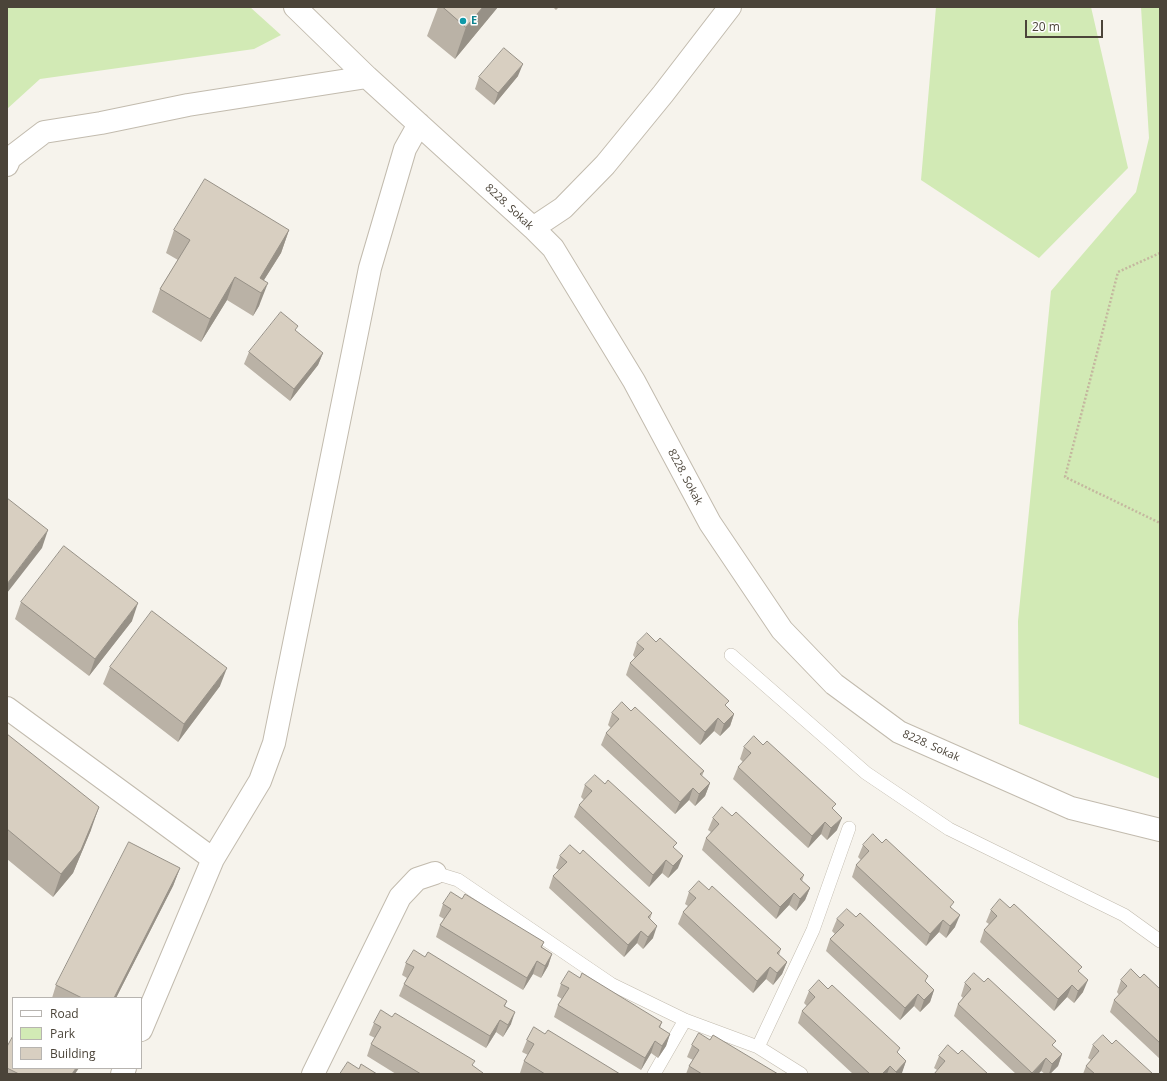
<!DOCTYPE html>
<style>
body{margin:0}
#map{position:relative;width:1167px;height:1081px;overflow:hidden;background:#f6f3ec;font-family:"Open Sans",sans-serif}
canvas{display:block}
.frame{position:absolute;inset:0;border:8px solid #4b4439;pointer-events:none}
.legend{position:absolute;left:12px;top:997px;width:130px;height:72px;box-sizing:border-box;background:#fff;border:1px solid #b7b4b0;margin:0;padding:5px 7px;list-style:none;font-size:12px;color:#4b4439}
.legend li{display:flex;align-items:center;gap:8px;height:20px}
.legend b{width:20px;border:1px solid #b7b4b0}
.scale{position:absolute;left:1025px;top:20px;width:78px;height:18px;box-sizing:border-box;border:2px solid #4b4439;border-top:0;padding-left:5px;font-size:12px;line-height:14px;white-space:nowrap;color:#4b4439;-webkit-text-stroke:3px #fff;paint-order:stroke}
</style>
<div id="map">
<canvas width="1167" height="1081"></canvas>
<div class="frame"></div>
<ul class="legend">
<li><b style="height:5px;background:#fff"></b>Road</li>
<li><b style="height:11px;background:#d2eab5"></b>Park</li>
<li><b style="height:11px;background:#d8cfc1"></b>Building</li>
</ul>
<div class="scale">20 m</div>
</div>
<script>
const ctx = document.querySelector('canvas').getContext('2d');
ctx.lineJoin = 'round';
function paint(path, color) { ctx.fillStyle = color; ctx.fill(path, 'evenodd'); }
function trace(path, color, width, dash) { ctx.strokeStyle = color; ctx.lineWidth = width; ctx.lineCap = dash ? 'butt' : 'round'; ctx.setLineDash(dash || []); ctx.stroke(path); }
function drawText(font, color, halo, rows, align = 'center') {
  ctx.font = font + ' "Open Sans",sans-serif'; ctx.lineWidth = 3; ctx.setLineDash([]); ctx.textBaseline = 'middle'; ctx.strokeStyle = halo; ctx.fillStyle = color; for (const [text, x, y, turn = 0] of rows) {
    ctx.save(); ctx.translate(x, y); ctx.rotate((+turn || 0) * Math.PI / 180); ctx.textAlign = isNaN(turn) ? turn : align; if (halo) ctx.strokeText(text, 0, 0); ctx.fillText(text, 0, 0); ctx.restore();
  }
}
const green = new Path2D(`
 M 7,7 L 250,7 L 281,35 L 254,49 L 40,79 L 7,109 Z
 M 936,7 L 1091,7 L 1128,168 L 1039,258 L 921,180 Z
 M 1141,7 L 1160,7 L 1160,779 L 1019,724 L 1018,621 L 1051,291 L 1136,192 L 1149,138 Z`);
const path = new Path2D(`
 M 1160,253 L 1118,272 L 1065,477 L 1160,523`);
const lane = new Path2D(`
 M 731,655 L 866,773 L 949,829 L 1124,915 L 1160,941
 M 435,873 L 458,880 L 611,984 L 685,1020 L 758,1047 L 801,1074
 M 758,1047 L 813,930 L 849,828
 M 654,1074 L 685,1020`);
const street = new Path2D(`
 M 295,7 L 367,77 L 533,228 L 553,248 L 634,381 L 710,523 L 782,630 L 834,684 L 899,732 L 1071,808 L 1160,830
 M 7,165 L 10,158 L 44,132 L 101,123 L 188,105 L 367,77
 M 533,228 L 563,208 L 605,165 L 663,94 L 730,7
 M 7,708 L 213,859 L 141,1030
 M 213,859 L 260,781 L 274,743 L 370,268 L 405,149 L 419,124
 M 122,1074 L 125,1068
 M 313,1074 L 400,897 L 417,879 L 435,873`);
const wall = new Path2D(`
 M 438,7 L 498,7 L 455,59 L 427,36 Z
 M 553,7 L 559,7 L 556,10 Z
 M 518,76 L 494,105 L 475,89 L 479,77 Z
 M 174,230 L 289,230 L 281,253 L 264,280 L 259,306 L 253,316 L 227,300 L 201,342 L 152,312 L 160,289 L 178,260 L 166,253 Z
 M 296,331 L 323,353 L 318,365 L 290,401 L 244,364 L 249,352 Z
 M 21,602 L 132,621 L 89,676 L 15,619 Z
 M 637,643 L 726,707 L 734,714 L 730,726 L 720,736 L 714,731 L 700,745 L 626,675 L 630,663 L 635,658 L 633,655 Z
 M 110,667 L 220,686 L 178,742 L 103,684 Z
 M 631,711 L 704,771 L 702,776 L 710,783 L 705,796 L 695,806 L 689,800 L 675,814 L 601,745 L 606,733 L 611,728 L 608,725 L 612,713 Z
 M 7,734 L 91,830 L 73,873 L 53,897 L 7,859 Z
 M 744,747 L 834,810 L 837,830 L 827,840 L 821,834 L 808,848 L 733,779 L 738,767 L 743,762 L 740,759 Z
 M 585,785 L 675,849 L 678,868 L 668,878 L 662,873 L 649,887 L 574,817 L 579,805 L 584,800 L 581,797 Z
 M 732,816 L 804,875 L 802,881 L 810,888 L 805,900 L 796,911 L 789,905 L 776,919 L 702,850 L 706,838 L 711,832 L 708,830 L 713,818 Z
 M 863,845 L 952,908 L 955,927 L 946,938 L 939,932 L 926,946 L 852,877 L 856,865 L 861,860 L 858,857 Z
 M 580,854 L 652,913 L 650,919 L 653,938 L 643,949 L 637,943 L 624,957 L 549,888 L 553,876 L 559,870 L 556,868 L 560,856 Z
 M 180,868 L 173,886 L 116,998 L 52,998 L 56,985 Z
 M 709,890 L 781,949 L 779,955 L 787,962 L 782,974 L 773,985 L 766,979 L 753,993 L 678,924 L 683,912 L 688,906 L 685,904 L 689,892 Z
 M 462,899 L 544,942 L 542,947 L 552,954 L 548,966 L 541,978 L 533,974 L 523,990 L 436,937 L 440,925 L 444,919 L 439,916 L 443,904 Z
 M 991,910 L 1080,973 L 1083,992 L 1074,1003 L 1067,997 L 1054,1011 L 980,942 L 984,930 L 989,924 L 986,922 Z
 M 837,919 L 926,982 L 934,990 L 930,1002 L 920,1012 L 914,1006 L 900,1020 L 826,951 L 830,939 L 835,934 L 832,931 Z
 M 425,957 L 507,1001 L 505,1006 L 511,1024 L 503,1037 L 496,1032 L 486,1048 L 399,996 L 404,984 L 407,978 L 402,975 L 406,963 Z
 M 580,978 L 662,1022 L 660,1028 L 670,1034 L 666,1046 L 658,1058 L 651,1053 L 641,1070 L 554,1017 L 558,1005 L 562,999 L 557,996 L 561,984 Z
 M 1140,978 L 1160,989 L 1160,1059 L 1110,1012 L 1114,1000 L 1119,995 L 1117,992 L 1121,980 Z
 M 965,983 L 1054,1047 L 1062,1054 L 1058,1066 L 1050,1074 L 1045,1074 L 1041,1071 L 1038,1074 L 1016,1074 L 954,1016 L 958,1004 L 963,998 L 961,996 Z
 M 828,989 L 906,1061 L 901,1074 L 853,1074 L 798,1023 L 802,1011 L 807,1006 L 804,1003 L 809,991 Z
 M 374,1023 L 473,1066 L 482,1074 L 396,1074 L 367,1056 L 371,1044 L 375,1038 L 369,1035 Z
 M 527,1040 L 620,1074 L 521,1074 L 520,1073 L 524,1061 L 528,1055 L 522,1052 Z
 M 710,1040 L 778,1074 L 686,1074 L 689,1066 L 693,1060 L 687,1057 L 692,1045 Z
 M 1112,1044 L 1153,1074 L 1083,1074 L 1086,1066 L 1091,1060 L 1088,1058 L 1093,1045 Z
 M 7,1047 L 75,1074 L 7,1074 Z
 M 958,1054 L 937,1070 L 934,1068 L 939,1056 Z`);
const shadedWall = new Path2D(`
 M 483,7 L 498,7 L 455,59 L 466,27 Z
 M 523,64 L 518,76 L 494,105 L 498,93 Z
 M 289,230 L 281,253 L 257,291 L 260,278 Z
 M 235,277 L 227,300 L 201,342 L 210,319 Z
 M 268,283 L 259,306 L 253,316 L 261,293 Z
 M 323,353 L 318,365 L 290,401 L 294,389 Z
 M 48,530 L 42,548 L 7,593 L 7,584 Z
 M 138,603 L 132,621 L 89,676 L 95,659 Z
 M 227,668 L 220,686 L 178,742 L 184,724 Z
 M 734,714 L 730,726 L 720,736 L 724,724 Z
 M 718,718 L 714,731 L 700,745 L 705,732 Z
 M 710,783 L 705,796 L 695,806 L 699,794 Z
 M 693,788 L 689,800 L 675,814 L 680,802 Z
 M 99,807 L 91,830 L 73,873 L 53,897 L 61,874 Z
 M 842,818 L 837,830 L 827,840 L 831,828 Z
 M 825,822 L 821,834 L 808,848 L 812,836 Z
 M 683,856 L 678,868 L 668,878 L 673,866 Z
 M 666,860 L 662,873 L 649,887 L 653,875 Z
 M 180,868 L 173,886 L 116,998 L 114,998 Z
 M 810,888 L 805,900 L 796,911 L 800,899 Z
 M 794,893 L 789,905 L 776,919 L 780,907 Z
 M 960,915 L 955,927 L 946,938 L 950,926 Z
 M 943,920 L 939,932 L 926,946 L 930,934 Z
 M 657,926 L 653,938 L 643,949 L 648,937 Z
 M 641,931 L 637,943 L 624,957 L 628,945 Z
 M 552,954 L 548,966 L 541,978 L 545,966 Z
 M 537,961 L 533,974 L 523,990 L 527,978 Z
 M 787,962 L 782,974 L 773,985 L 777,973 Z
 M 770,967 L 766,979 L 753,993 L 757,981 Z
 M 1088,980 L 1083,992 L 1074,1003 L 1078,991 Z
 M 1072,985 L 1067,997 L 1054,1011 L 1058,999 Z
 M 934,990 L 930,1002 L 920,1012 L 924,1000 Z
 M 918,994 L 914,1006 L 900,1020 L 905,1008 Z
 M 515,1012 L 511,1024 L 503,1037 L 508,1025 Z
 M 500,1020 L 496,1032 L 486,1048 L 490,1036 Z
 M 670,1034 L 666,1046 L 658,1058 L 662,1046 Z
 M 655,1041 L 651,1053 L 641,1070 L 645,1058 Z
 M 1062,1054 L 1058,1066 L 1050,1074 L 1049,1074 L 1052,1064 Z
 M 1046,1058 L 1041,1071 L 1038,1074 L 1032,1074 Z
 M 906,1061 L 902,1073 L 901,1074 L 896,1074 L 896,1072 Z
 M 890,1066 L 887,1074 L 882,1074 Z
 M 76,1068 L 79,1068 L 75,1074 L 72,1074 Z`);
const building = new Path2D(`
 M 443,7 L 483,7 L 466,27 Z
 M 504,48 L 523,64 L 498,93 L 479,77 Z
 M 205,179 L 289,230 L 260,278 L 268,283 L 261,293 L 235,277 L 210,319 L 160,289 L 190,240 L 174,230 Z
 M 281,312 L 298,326 L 295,330 L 323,353 L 294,389 L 249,352 Z
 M 7,498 L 48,530 L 7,584 Z
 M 64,546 L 138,603 L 95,659 L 21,602 Z
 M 152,611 L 227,668 L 184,724 L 110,667 Z
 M 647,633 L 656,642 L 660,638 L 729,701 L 725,705 L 734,714 L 724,724 L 718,718 L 705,732 L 630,663 L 644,649 L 637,643 Z
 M 622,702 L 631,711 L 635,707 L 704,771 L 700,774 L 710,783 L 699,794 L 693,788 L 680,802 L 606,733 L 619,719 L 612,713 Z
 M 7,734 L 99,807 L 81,850 L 61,874 L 7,829 Z
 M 754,736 L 763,745 L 767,741 L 836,804 L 832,808 L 842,818 L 831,828 L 825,822 L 812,836 L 738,767 L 751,753 L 744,747 Z
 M 595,775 L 605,784 L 608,780 L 677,843 L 673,847 L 683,856 L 673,866 L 666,860 L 653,875 L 579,805 L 592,791 L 585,785 Z
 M 722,807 L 732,816 L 736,812 L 804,875 L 800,879 L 810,888 L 800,899 L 794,893 L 780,907 L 706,838 L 719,824 L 713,818 Z
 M 873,834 L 882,843 L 886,839 L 954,902 L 950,907 L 960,915 L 950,926 L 943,920 L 930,934 L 856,865 L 869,851 L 863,845 Z
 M 129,842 L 180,868 L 114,998 L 82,998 L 56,985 Z
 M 570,845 L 580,854 L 583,850 L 652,913 L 648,917 L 657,926 L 648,937 L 641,931 L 628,945 L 553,876 L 567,862 L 560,856 Z
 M 699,881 L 709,890 L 712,886 L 781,949 L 777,953 L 787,962 L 777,973 L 770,967 L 757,981 L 683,912 L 696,898 L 689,892 Z
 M 451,892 L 462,899 L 465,894 L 544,942 L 541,947 L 552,954 L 545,966 L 537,961 L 527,978 L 440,925 L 451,909 L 443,904 Z
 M 1000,899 L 1010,908 L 1014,904 L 1082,967 L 1078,971 L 1088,980 L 1078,991 L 1072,985 L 1058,999 L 984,930 L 997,916 L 991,910 Z
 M 847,909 L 856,917 L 860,913 L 928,976 L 925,981 L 934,990 L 924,1000 L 918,994 L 905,1008 L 830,939 L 844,925 L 837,919 Z
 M 414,950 L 425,957 L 428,952 L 507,1001 L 504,1006 L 515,1012 L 508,1025 L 500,1020 L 490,1036 L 404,984 L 414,967 L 406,963 Z
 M 1131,969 L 1140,978 L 1144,974 L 1160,989 L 1160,1043 L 1114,1000 L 1127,986 L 1121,980 Z
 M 569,971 L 580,978 L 582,973 L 662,1022 L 659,1027 L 670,1034 L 662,1046 L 655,1041 L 645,1058 L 558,1005 L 569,988 L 561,984 Z
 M 974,973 L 984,982 L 988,978 L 1056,1041 L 1052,1045 L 1062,1054 L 1052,1064 L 1046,1058 L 1032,1073 L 958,1004 L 971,989 L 965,983 Z
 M 819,980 L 828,989 L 832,985 L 900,1048 L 897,1052 L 906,1061 L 896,1072 L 890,1066 L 882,1074 L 870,1074 L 802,1011 L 815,997 L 809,991 Z
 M 381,1010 L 392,1017 L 395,1013 L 475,1061 L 472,1065 L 483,1073 L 482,1074 L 421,1074 L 371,1044 L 381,1027 L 374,1023 Z
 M 534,1027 L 545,1034 L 548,1030 L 620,1074 L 545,1074 L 524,1061 L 534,1044 L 527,1040 Z
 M 699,1033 L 710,1040 L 713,1035 L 778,1074 L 702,1074 L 689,1066 L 699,1050 L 692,1045 Z
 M 1103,1035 L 1112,1044 L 1116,1040 L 1153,1074 L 1095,1074 L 1086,1066 L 1099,1051 L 1093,1045 Z
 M 13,1036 L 13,1068 L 76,1068 L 72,1074 L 19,1074 L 7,1068 L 7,1047 Z
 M 948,1045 L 958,1054 L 962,1050 L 988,1074 L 934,1074 L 945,1061 L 939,1056 Z
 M 348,1062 L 359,1069 L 361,1064 L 377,1074 L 340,1074 Z`);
const markers = [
 [463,21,4,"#0f9aa8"]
];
const cultureNames = [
 ["E",471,21]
];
const streetNames = [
 ["8228. Sokak",509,207,43],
 ["8228. Sokak",685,477,62],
 ["8228. Sokak",931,746,24]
];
paint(green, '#d2eab5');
trace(lane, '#c2bbae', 14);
trace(street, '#c2bbae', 24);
trace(path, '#c4b79f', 2.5, [2, 2]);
trace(lane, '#fff', 13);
trace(street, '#fff', 22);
paint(wall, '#bab2a6');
paint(shadedWall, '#979187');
paint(building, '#d8cfc1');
trace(building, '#979187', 1);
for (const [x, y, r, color] of markers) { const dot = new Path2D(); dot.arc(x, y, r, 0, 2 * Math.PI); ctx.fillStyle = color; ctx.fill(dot); trace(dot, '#fff', 1.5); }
drawText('bold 11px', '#0d838f', '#fff', cultureNames, 'left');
drawText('11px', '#4b4439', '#fff', streetNames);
</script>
